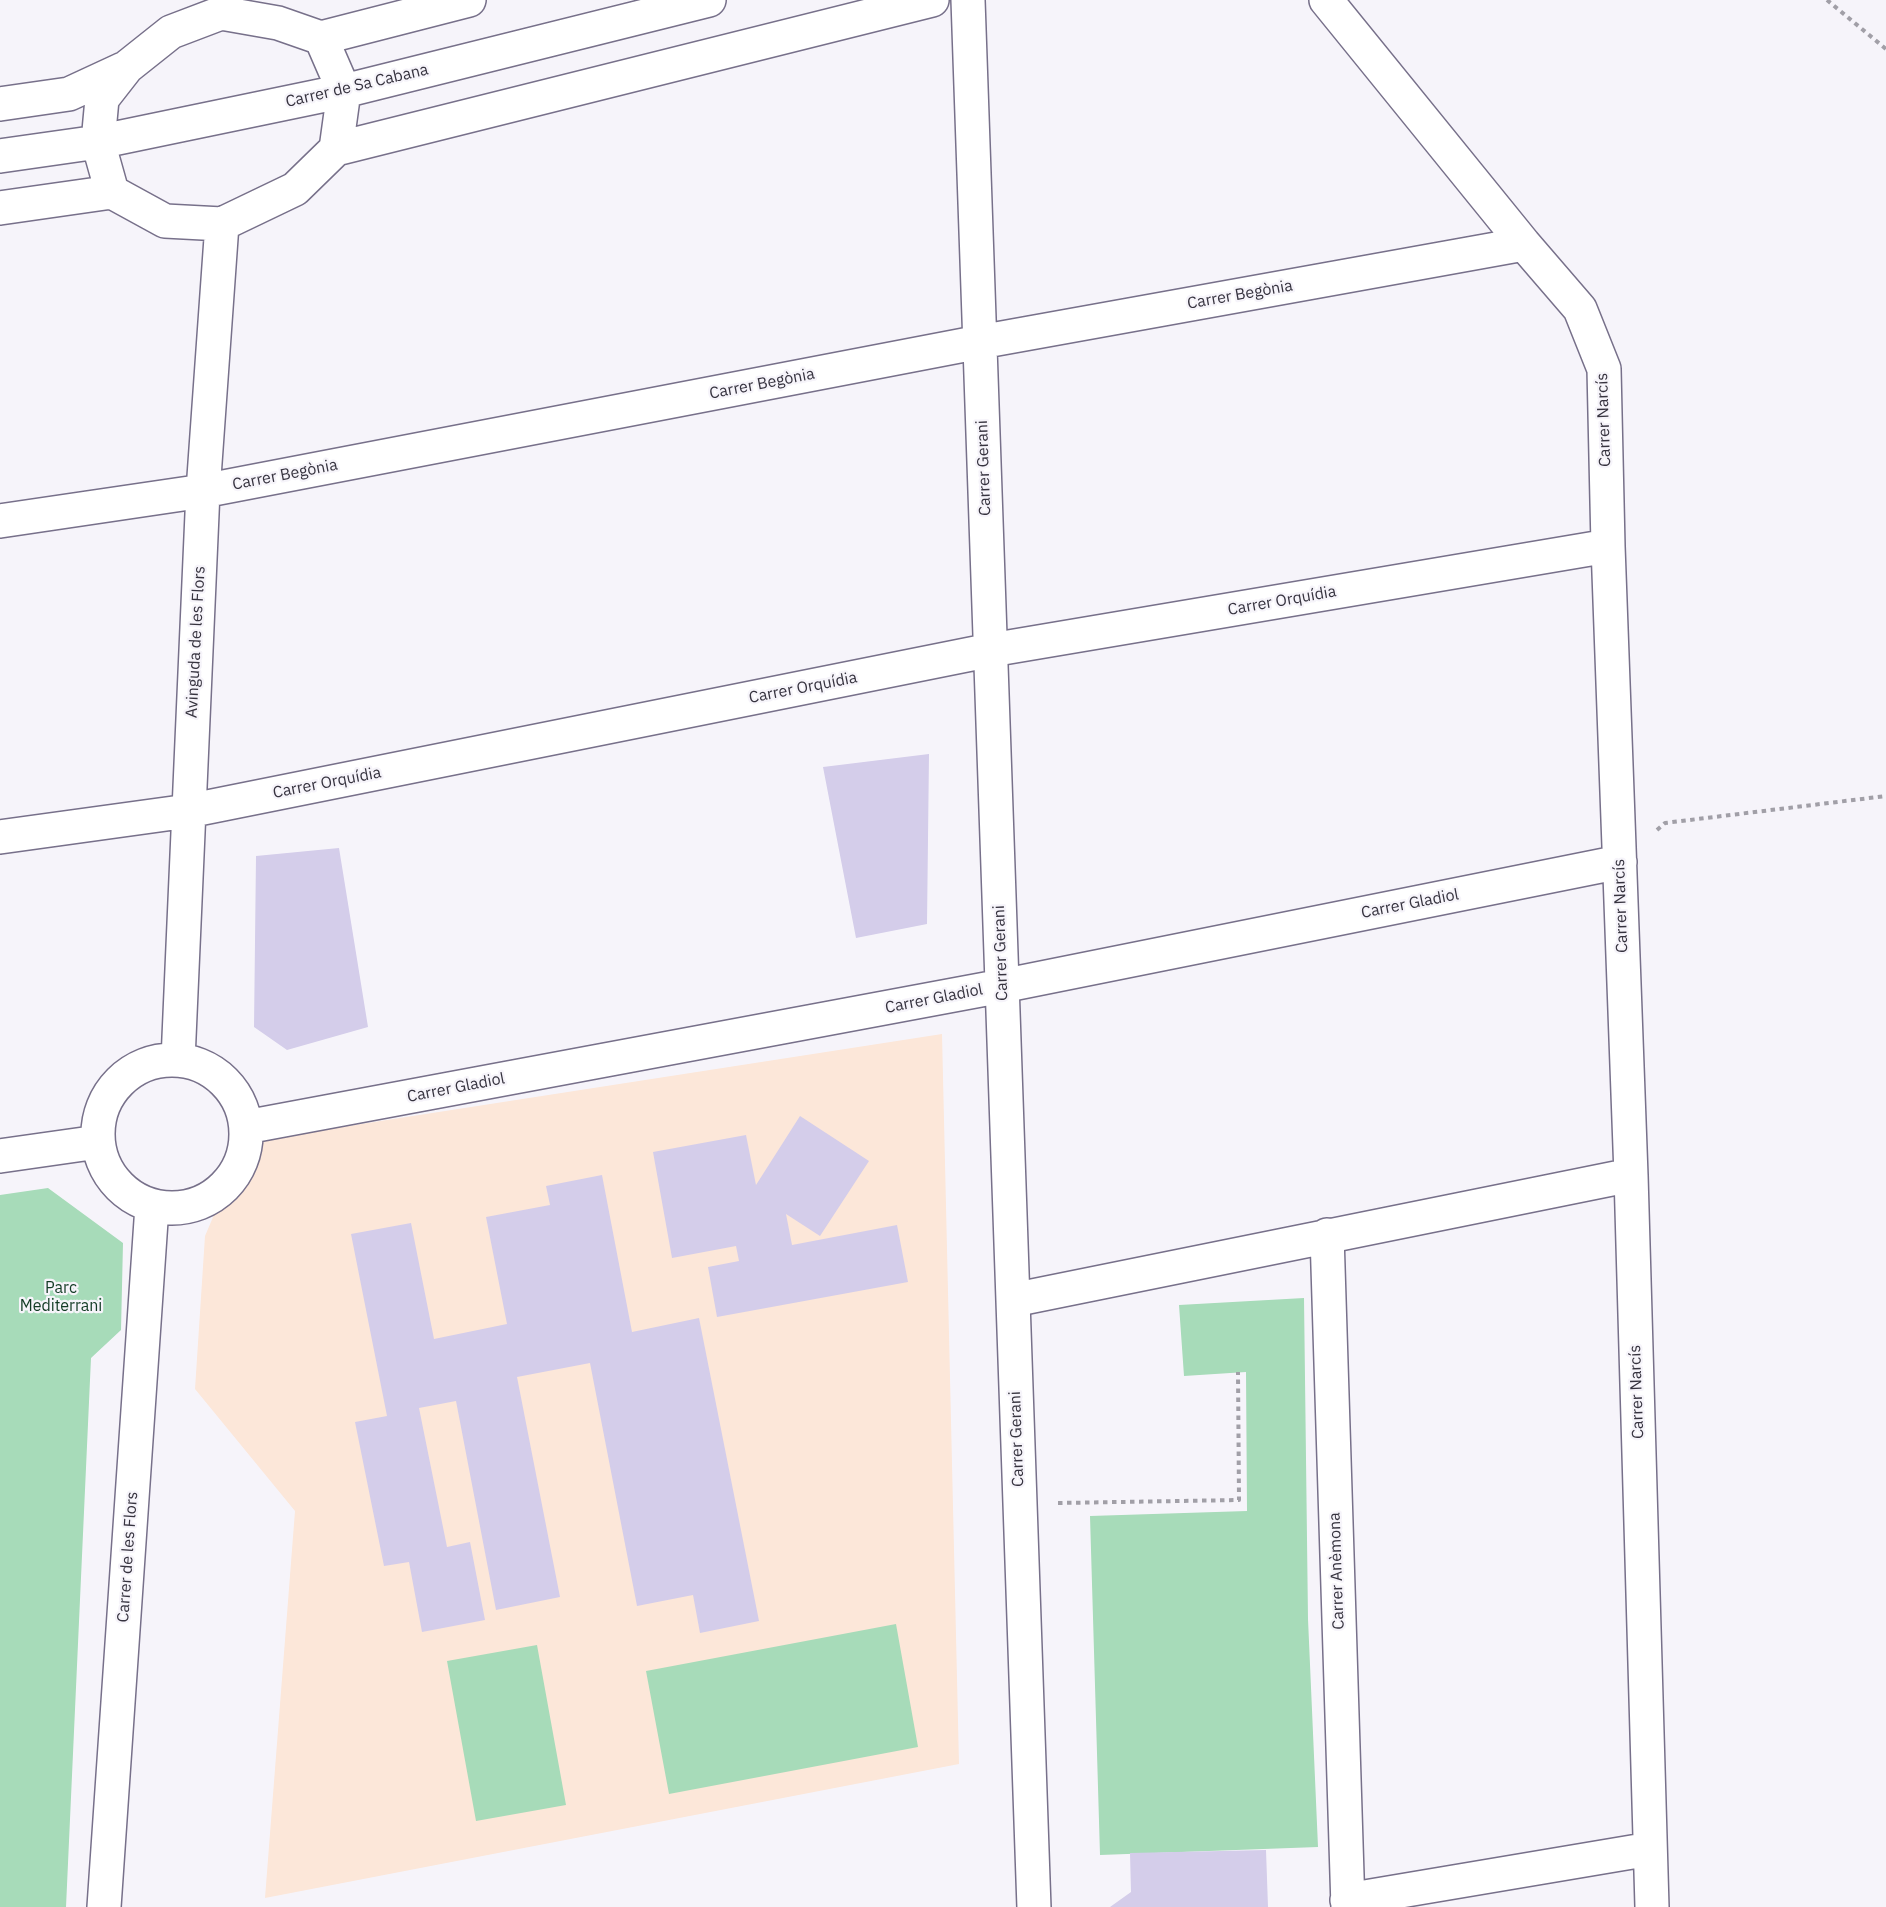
<!DOCTYPE html>
<meta charset="utf-8">
<style>
body{margin:0}
canvas{display:block;background:#f6f4fa}
</style>
<canvas width="1886" height="1907"></canvas>
<script>
const ctx = document.querySelector('canvas').getContext('2d');
ctx.lineJoin = 'round';
function paint(path, color) { ctx.fillStyle = color; ctx.fill(path, 'evenodd'); }
function trace(path, color, width, dash) { ctx.strokeStyle = color; ctx.lineWidth = width; ctx.lineCap = dash ? 'butt' : 'round'; ctx.setLineDash(dash || []); ctx.stroke(path); }
function drawText(font, color, halo, rows, align = 'center') {
  ctx.font = font + ' "IBM Plex Sans",sans-serif'; ctx.lineWidth = 4.5; ctx.setLineDash([]); ctx.textBaseline = 'middle'; ctx.strokeStyle = halo; ctx.fillStyle = color; for (const [text, x, y, turn = 0] of rows) {
    ctx.save(); ctx.translate(x, y); ctx.rotate((+turn || 0) * Math.PI / 180); ctx.textAlign = isNaN(turn) ? turn : align; if (halo) ctx.strokeText(text, 0, 0); ctx.fillText(text, 0, 0); ctx.restore();
  }
}
const education = new Path2D(`
 M 942,1034 L 959,1764 L 265,1898 L 295,1511 L 195,1389 L 205,1236 L 245,1142 Z`);
const green = new Path2D(`
 M 48,1188 L 123,1243 L 121,1330 L 91,1358 L 66,1907 L 0,1907 L 0,1195 Z
 M 1304,1298 L 1308,1619 L 1318,1847 L 1100,1855 L 1090,1516 L 1247,1511 L 1246,1372 L 1184,1376 L 1179,1305 Z
 M 896,1624 L 918,1747 L 669,1794 L 646,1671 Z
 M 537,1645 L 566,1805 L 476,1821 L 447,1661 Z`);
const building = new Path2D(`
 M 929,754 L 927,924 L 856,938 L 823,767 Z
 M 339,848 L 368,1027 L 287,1050 L 254,1027 L 256,856 Z
 M 800,1116 L 869,1161 L 820,1236 L 786,1214 L 792,1245 L 897,1225 L 908,1282 L 717,1317 L 708,1267 L 739,1261 L 736,1246 L 672,1258 L 653,1152 L 746,1135 L 756,1185 Z
 M 602,1175 L 632,1332 L 699,1318 L 759,1621 L 700,1633 L 693,1595 L 637,1606 L 590,1363 L 517,1377 L 560,1597 L 496,1610 L 456,1401 L 419,1408 L 447,1547 L 470,1542 L 485,1620 L 422,1632 L 409,1562 L 384,1566 L 355,1422 L 387,1416 L 351,1234 L 411,1223 L 434,1339 L 507,1324 L 486,1217 L 550,1205 L 546,1186 Z
 M 1266,1850 L 1268,1907 L 1110,1907 L 1131,1892 L 1130,1853 Z`);
const path = new Path2D(`
 M 1827,0 L 1886,49
 M 1657,830 L 1665,823 L 1886,796
 M 1058,1503 L 1239,1500 L 1238,1372`);
const street = new Path2D(`
 M 968,0 L 1034,1907
 M 1326,0 L 1524,244 L 1580,309 L 1604,369 L 1608,546 L 1631,1175 L 1652,1907
 M 321,38 L 469,0
 M 0,104 L 69,94 L 123,69
 M 336,149 L 932,0
 M 0,156 L 98,142 L 344,91 L 709,0
 M 0,208 L 112,192 L 165,221 L 222,224 L 295,189 L 336,149 L 344,91 L 321,38 L 278,23 L 221,13 L 171,32 L 127,67 L 102,99 L 98,142 L 112,192
 M 0,521 L 203,491 L 980,342 L 1524,244
 M 0,837 L 188,811 L 991,650 L 1608,546
 M 178,1060 L 203,491 L 222,224
 M98 1134a74 74 0 1 1 148 0a74 74 0 1 1-148 0Z
 M 246,1127 L 1002,986 L 1620,862
 M 0,1156 L 98,1142
 M 1327,1235 L 1348,1907
 M 1013,1300 L 1631,1175
 M 1347,1900 L 1650,1849
 M 104,1907 L 152,1206`);
const streetNames = [
 ["Carrer de Sa Cabana",357,86,-13],
 ["Carrer Begònia",1240,295,-10],
 ["Carrer Begònia",762,384,-11],
 ["Carrer Narcís",1604,420,-92],
 ["Carrer Gerani",984,468,-92],
 ["Carrer Begònia",285,475,-11],
 ["Carrer Orquídia",1282,601,-10],
 ["Avinguda de les Flors",196,642,-87],
 ["Carrer Orquídia",803,688,-11],
 ["Carrer Orquídia",327,783,-11],
 ["Carrer Gladiol",1410,904,-11],
 ["Carrer Narcís",1621,906,-92],
 ["Carrer Gerani",1001,953,-92],
 ["Carrer Gladiol",934,999,-11],
 ["Carrer Gladiol",456,1088,-11],
 ["Carrer Narcís",1637,1392,-92],
 ["Carrer Gerani",1017,1439,-92],
 ["Carrer de les Flors",128,1557,-86],
 ["Carrer Anèmona",1337,1571,-92]
];
const parkNames = [
 ["Parc",61,1288],
 ["Mediterrani",61,1306]
];
paint(education, '#fce7d9');
paint(green, '#a7dbb9');
paint(building, '#d4cdea');
trace(street, '#77708a', 36);
trace(path, '#a19fa7', 4, [4.5, 4.5]);
trace(street, '#fff', 33);
drawText('16px', '#36333f', '#f6f4fa', streetNames);
drawText('16px', '#123b24', '#f6f4fa', parkNames);
</script>
